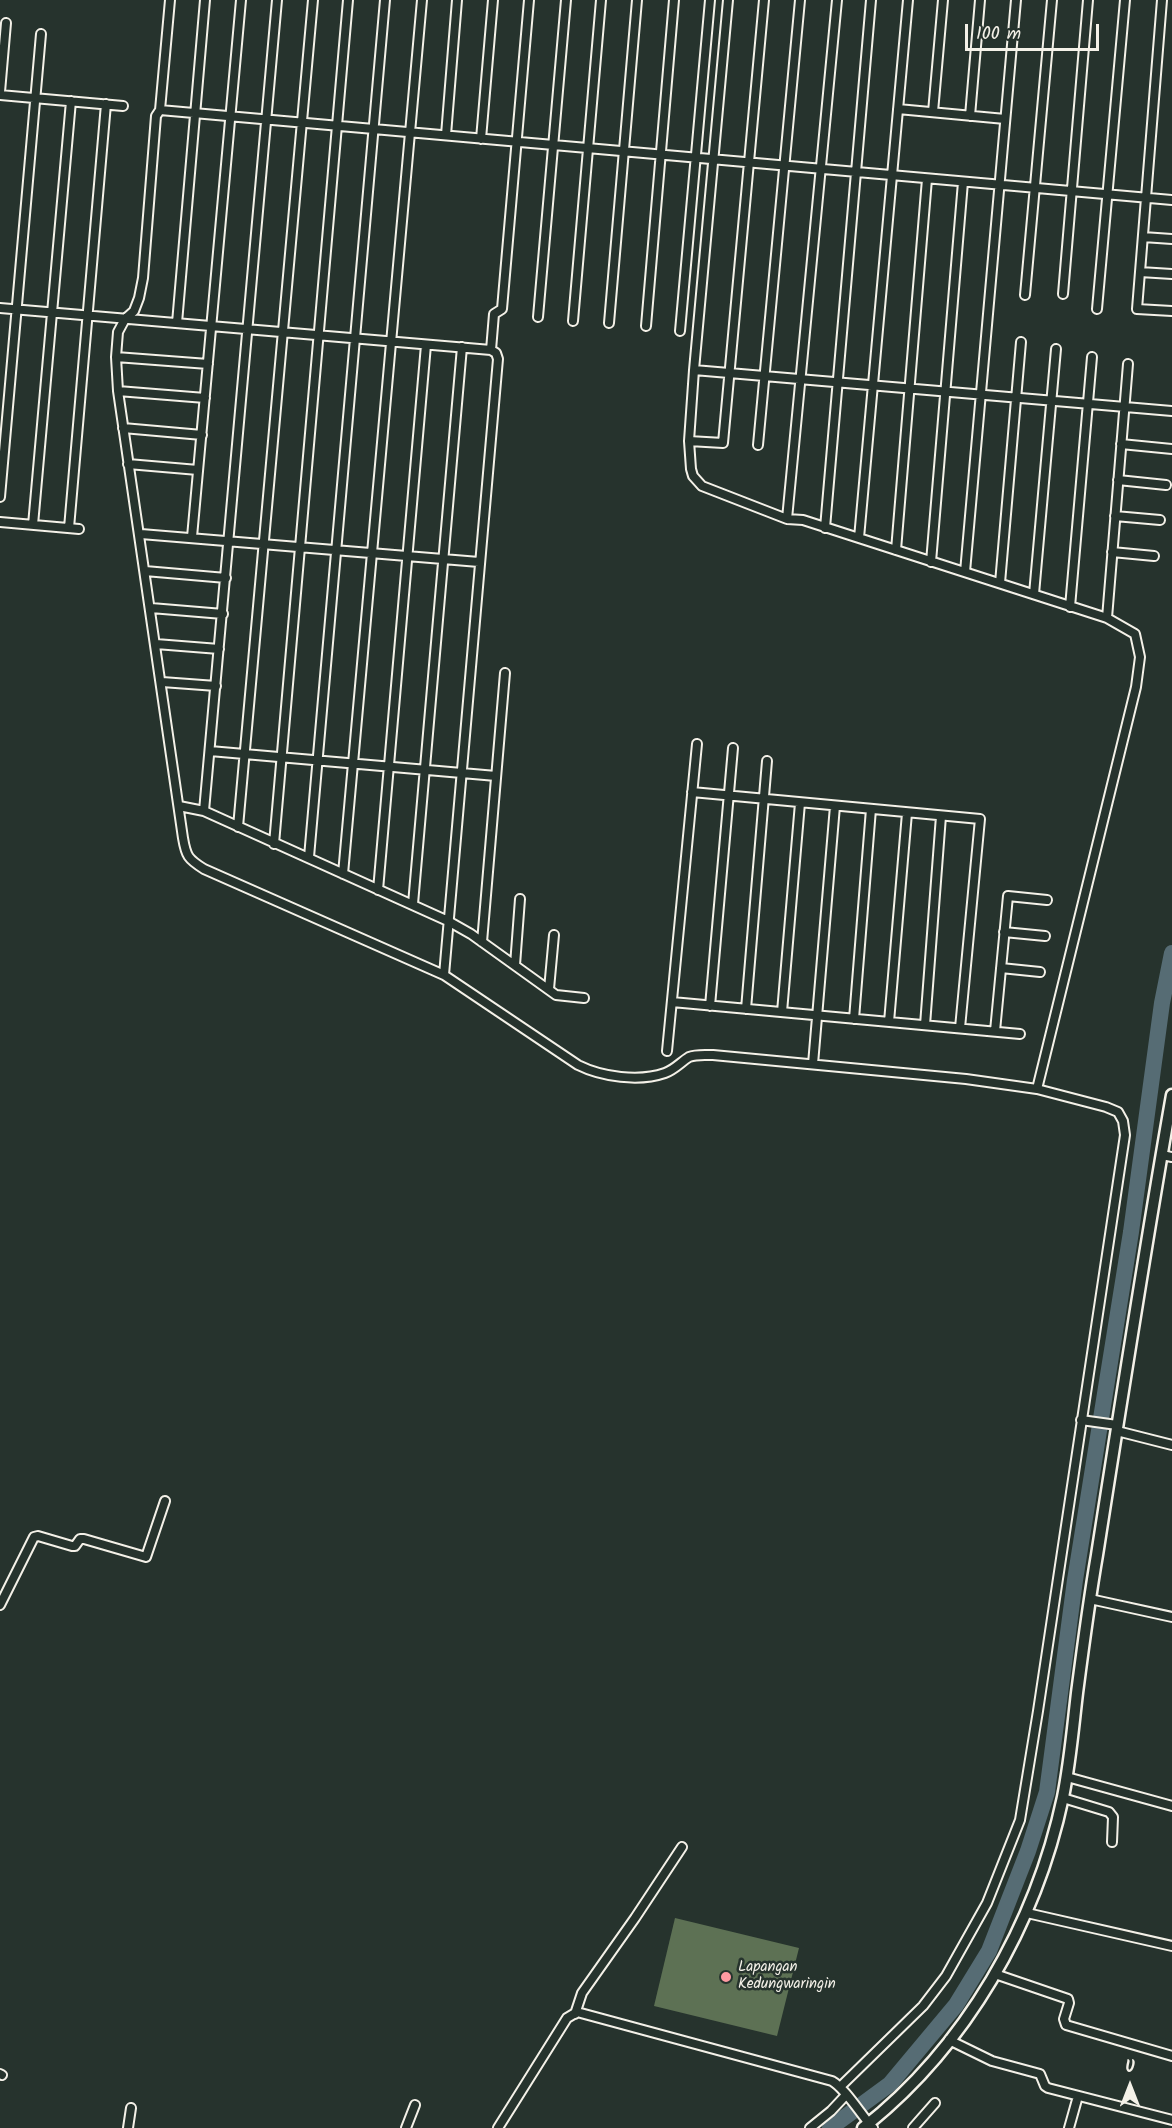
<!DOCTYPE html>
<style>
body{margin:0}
#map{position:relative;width:1172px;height:2128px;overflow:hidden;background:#26332d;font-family:Kalam,sans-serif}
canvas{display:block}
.north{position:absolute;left:1100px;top:2056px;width:60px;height:60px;-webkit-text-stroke:4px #26332d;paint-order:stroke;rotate:0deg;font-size:16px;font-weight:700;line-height:24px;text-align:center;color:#f4f1e8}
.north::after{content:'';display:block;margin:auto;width:21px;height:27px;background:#f4f1e8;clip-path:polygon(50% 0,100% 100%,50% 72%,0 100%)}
.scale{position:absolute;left:965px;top:24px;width:134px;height:27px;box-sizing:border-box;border:3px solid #f4f1e8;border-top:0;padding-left:8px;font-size:18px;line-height:21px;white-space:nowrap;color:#f4f1e8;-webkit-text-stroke:4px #26332d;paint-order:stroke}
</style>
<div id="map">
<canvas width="1172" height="2128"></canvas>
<div class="north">U</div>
<div class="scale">100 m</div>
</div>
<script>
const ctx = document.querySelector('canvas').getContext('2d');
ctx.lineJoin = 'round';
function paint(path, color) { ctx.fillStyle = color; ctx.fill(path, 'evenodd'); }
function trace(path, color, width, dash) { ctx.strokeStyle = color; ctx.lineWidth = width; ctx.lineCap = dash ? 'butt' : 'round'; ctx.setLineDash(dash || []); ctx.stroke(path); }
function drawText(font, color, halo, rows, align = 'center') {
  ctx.font = font + ' Kalam,sans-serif'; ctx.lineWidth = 5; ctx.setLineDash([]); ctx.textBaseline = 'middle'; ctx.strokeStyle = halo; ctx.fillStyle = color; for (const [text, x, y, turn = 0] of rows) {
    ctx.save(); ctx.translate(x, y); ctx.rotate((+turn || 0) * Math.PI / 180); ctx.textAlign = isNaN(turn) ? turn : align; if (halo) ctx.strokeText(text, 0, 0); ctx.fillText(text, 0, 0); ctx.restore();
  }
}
const green = new Path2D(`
 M 675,1918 L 799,1948 L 777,2036 L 654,2006 Z`);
const river = new Path2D(`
 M 830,2128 L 890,2084 L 956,2005 L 989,1951 L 1028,1851 L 1047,1792 L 1075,1580 L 1131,1232 L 1162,1003 L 1172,953`);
const street = new Path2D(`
 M 728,0 L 694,370 L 689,441 L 691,469 L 693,476 L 702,486 L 787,519
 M 837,0 L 787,519 L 803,520 L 1107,618 L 1135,634 L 1140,657 L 1136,687 L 1037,1089
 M 1162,0 L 1137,309 L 1172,311
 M 0,92 L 6,23
 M 0,95 L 123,106
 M 898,109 L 1005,119
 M 160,110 L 170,0
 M 933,112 L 943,0
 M 970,116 L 980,0
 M 446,135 L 457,0
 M 481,139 L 493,0
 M 1143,237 L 1172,239
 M 1140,272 L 1172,274
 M 1063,294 L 1088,0
 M 1025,295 L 1052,0
 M 0,308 L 491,350
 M 1097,309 L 1125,0
 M 538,317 L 566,0
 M 573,321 L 601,0
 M 177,323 L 205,0
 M 609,323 L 637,0
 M 646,326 L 674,0
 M 680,331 L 710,0
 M 116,357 L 208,364
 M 694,370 L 1172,411
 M 118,391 L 205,398
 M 123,428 L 202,435
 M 689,441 L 723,443 L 764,0
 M 1121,444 L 1172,449
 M 758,445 L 800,0
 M 128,464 L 198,470
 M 1118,480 L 1166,485
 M 0,497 L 41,34
 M 1115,516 L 1160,520
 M 0,522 L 79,529
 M 33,525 L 71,101
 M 69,528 L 106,104
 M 825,528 L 871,0
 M 141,534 L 479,562
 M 192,537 L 241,0
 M 859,538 L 908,0
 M 896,550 L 927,179
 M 1112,552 L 1154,556
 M 931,562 L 963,182
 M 145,571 L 226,578
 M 965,572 L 1016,0
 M 1000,583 L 1021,342
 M 1034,594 L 1056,349
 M 1070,607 L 1092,357
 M 151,608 L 223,614
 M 1107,618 L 1128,364
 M 156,644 L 219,649
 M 162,682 L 216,686
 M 210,751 L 496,776
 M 692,792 L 980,819 L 960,1028
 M 179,806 L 204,811 L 448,921 L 471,934 L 556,995 L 584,998
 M 204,811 L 277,0
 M 238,827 L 313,0
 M 274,844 L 348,0
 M 309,857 L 385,0
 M 343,874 L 422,0
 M 378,890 L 426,345
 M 413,904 L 462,347
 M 1004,932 L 1045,936
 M 482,942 L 505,673
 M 515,965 L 520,899
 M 1001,968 L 1040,972
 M 444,975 L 498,359 L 496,353 L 491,350 L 494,314 L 502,309 L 529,0
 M 549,989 L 554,935
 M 672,1002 L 1020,1034
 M 710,1006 L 733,748
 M 746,1009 L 767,761
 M 782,1012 L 800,803
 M 854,1019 L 871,809
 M 889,1022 L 907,813
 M 925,1025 L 941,816
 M 995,1031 L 1008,896 L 1047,900
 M 667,1051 L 697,744
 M 813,1064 L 835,806
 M 1162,1155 L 1172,1157
 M 1081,1420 L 1117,1425
 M 1117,1431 L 1172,1445
 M 1090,1599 L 1172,1617
 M 0,1605 L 34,1537 L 38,1536 L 72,1546 L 75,1546 L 80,1539 L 84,1539 L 146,1557 L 165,1501
 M 1067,1777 L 1172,1806
 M 1063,1798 L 1109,1812 L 1113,1817 L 1112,1842
 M 1027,1913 L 1172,1946
 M 995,1974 L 1068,1999 L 1069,2003 L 1064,2019 L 1066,2025 L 1172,2056
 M 575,2014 L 582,1993 L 635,1918 L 682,1847
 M 949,2040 L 992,2061 L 1040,2074 L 1045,2086 L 1048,2088 L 1172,2120
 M 0,2074 L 2,2075
 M 841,2086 L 923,2006 L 946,1976 L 987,1903 L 1020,1820 L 1038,1711 L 1125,1135 L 1123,1121 L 1118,1112 L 1106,1107 L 1037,1089 L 966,1079 L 713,1055 C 705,1055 696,1054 689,1057 C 681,1062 674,1070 665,1073 C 639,1082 602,1077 578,1065 L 444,975 L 204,869 C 188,859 186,856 183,838 L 118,391 L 116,357 L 118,332 L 125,319 L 134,311 L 139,298 L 143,278 L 156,116 L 160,110 L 1172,200
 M 128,2128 L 131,2108
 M 406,2128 L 415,2105
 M 498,2128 L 567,2018 L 577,2012 L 832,2081 C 846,2089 861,2115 873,2128
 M 810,2128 L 831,2111 L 846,2095
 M 913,2128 L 935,2103
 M 1069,2128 L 1078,2096`);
const secondary = new Path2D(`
 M 863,2128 C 966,2047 1036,1924 1063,1797 C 1070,1763 1073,1727 1077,1693 C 1083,1647 1089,1601 1097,1555 C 1121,1402 1145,1248 1172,1095`);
const markers = [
 [726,1977,6,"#ff9aa2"]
];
const poiNames = [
 ["Lapangan",738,1968],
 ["Kedungwaringin",738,1985]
];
paint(green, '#5d7154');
trace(river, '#566c74', 16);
trace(street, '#f4f1e8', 12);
trace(secondary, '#f4f1e8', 15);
trace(street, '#26332d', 8);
trace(secondary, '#26332d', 10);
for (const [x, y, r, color] of markers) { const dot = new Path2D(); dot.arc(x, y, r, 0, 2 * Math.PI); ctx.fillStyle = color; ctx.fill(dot); trace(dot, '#26332d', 2); }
drawText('15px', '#f4f1e8', '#26332d', poiNames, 'left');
</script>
